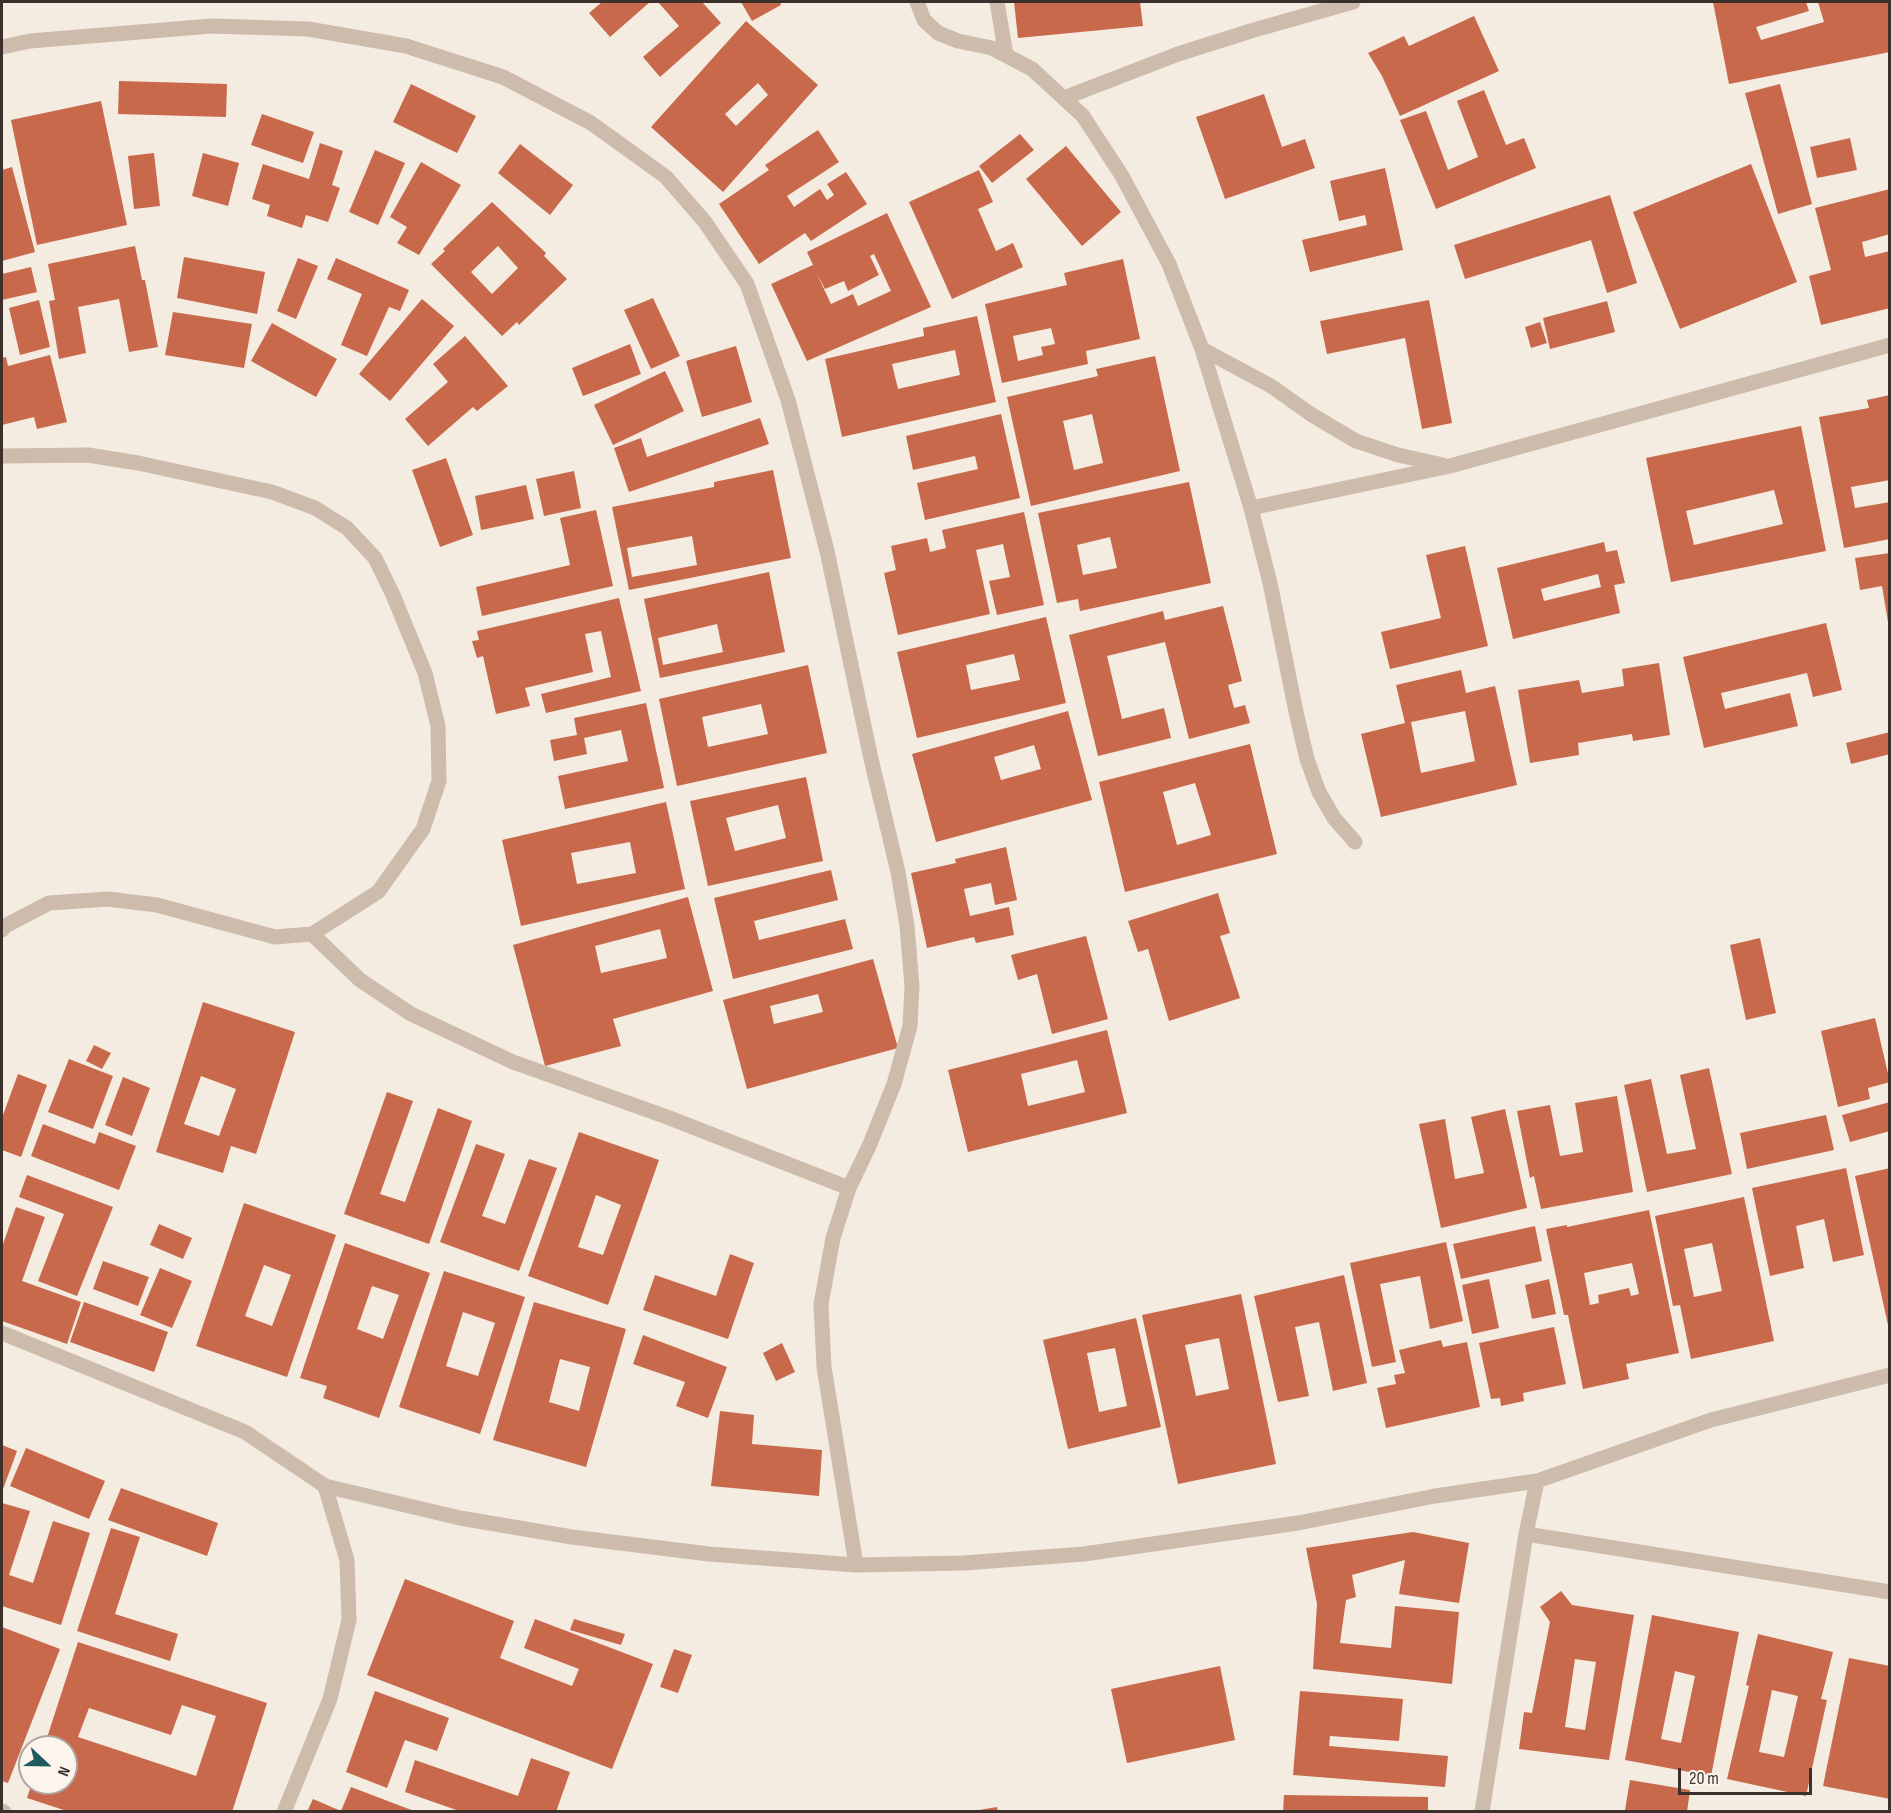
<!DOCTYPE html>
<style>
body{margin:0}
#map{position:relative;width:1891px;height:1813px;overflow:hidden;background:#f4ebe1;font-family:"Sofia Sans Condensed",sans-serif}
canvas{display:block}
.frame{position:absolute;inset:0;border:3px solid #3b302b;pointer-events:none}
.north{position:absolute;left:18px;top:1735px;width:60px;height:60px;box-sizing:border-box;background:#fbf5ee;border:2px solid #aea6a0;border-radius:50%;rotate:112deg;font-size:16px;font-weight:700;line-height:24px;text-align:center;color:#3b302b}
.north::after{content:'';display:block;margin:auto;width:21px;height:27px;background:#1f5a5e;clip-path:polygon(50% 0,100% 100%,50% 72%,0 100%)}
.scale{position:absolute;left:1678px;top:1768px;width:134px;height:27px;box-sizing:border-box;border:3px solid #3b302b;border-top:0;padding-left:8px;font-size:18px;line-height:21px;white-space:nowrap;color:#3b302b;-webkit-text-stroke:4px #fbf5ee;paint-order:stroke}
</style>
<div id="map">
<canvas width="1891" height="1813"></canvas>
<div class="frame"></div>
<div class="north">N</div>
<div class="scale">20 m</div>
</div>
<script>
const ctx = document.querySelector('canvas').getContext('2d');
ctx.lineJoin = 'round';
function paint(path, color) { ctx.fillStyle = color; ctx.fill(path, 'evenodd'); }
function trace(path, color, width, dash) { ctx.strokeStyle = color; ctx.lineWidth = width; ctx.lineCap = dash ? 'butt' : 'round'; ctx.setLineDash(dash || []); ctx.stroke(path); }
const building = new Path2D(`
 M 602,2 L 650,2 L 610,37 L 589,13 Z
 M 658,2 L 702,2 L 721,23 L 660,77 L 643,57 L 679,26 Z
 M 741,2 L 780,2 L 781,5 L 752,21 Z
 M 1014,2 L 1140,2 L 1143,26 L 1018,38 Z
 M 1713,2 L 1806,2 L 1809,11 L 1756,27 L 1761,40 L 1824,22 L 1818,2 L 1890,2 L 1890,52 L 1729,84 Z
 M 1474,16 L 1499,71 L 1400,116 L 1382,76 L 1368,53 L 1404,36 L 1409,46 Z
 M 746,21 L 818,85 L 723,192 L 651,127 ZM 758,83 L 768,95 L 736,126 L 725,114 Z
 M 119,81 L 227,84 L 226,117 L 118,114 Z
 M 411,84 L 476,116 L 457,153 L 393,122 Z
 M 1780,84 L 1812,204 L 1778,214 L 1745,93 Z
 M 1484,90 L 1506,145 L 1524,138 L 1536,168 L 1436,209 L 1400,120 L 1426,111 L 1448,170 L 1478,157 L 1457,101 Z
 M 1264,94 L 1282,147 L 1305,139 L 1315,168 L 1225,199 L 1196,117 Z
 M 101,101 L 127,225 L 37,245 L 11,120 Z
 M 262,114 L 314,132 L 303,163 L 251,145 Z
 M 818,130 L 839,162 L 787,196 L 794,207 L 820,189 L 827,200 L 834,195 L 827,184 L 846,172 L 867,204 L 811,241 L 805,233 L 759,264 L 719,204 L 769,170 L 765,165 Z
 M 1020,134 L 1034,150 L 992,183 L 979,166 Z
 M 1850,138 L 1857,170 L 1817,178 L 1810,147 Z
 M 320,143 L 343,151 L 332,185 L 340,188 L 328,222 L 306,215 L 302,228 L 267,216 L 270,205 L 252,199 L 263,164 L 309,179 Z
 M 520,144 L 573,185 L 550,215 L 498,173 Z
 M 1066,146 L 1121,212 L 1082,246 L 1026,179 Z
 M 375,150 L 405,163 L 378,225 L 349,212 Z
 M 154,153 L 160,206 L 134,209 L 128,156 Z
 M 203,153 L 239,163 L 228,206 L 192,196 Z
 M 421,162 L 461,185 L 419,255 L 397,243 L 407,227 L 390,217 Z
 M 1751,164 L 1797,282 L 1680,329 L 1633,212 Z
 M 12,167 L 35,252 L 2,261 L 2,170 Z
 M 1385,168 L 1403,250 L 1310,272 L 1302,240 L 1367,225 L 1365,215 L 1339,221 L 1330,181 Z
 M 979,170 L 993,202 L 978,209 L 996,251 L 1013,243 L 1023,267 L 952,299 L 909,202 Z
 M 1890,189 L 1890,234 L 1862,242 L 1865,257 L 1890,251 L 1890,308 L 1821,325 L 1809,276 L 1831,270 L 1815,208 Z
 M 1610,195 L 1637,283 L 1607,293 L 1591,240 L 1465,279 L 1454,245 Z
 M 492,202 L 546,253 L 544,256 L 567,279 L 519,325 L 517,322 L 502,336 L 431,264 L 445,251 L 443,249 ZM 498,246 L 518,268 L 492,294 L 471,272 Z
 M 887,213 L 931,307 L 807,361 L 771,284 L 813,265 L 807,252 ZM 874,254 L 891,291 L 858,306 L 853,294 L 831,304 L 816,272 L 825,289 L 844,281 L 848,291 L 879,275 L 870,256 Z
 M 135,246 L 142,280 L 145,280 L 158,347 L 129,352 L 119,299 L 78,307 L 86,353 L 59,359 L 49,301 L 55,300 L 48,264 Z
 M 184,257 L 265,272 L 257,314 L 177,298 Z
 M 298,258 L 318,266 L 296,319 L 277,311 Z
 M 336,258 L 409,290 L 400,311 L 389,307 L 367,356 L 341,345 L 362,294 L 327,279 Z
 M 1123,259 L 1140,339 L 1086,351 L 1088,364 L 1002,383 L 985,304 L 1067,285 L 1064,273 ZM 1051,328 L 1055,344 L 1041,347 L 1043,355 L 1018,361 L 1013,336 Z
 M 31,267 L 37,292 L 2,300 L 2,274 Z
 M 653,298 L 680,356 L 651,369 L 624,310 Z
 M 422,299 L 454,326 L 390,401 L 359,374 Z
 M 39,300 L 50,347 L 20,355 L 9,308 Z
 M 1429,300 L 1452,423 L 1422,429 L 1405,338 L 1327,354 L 1320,321 Z
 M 1607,301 L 1615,332 L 1550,349 L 1543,318 Z
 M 173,312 L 252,324 L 244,368 L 165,355 Z
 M 977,316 L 996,402 L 842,437 L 825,359 L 924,336 L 923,328 ZM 955,350 L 960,375 L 898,389 L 892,364 Z
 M 1540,322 L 1547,343 L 1531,348 L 1525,327 Z
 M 272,323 L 337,359 L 316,397 L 251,361 Z
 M 465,336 L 508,386 L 477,411 L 473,407 L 428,446 L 405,419 L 448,382 L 433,364 Z
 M 630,344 L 641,374 L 583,396 L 572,368 Z
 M 736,346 L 752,402 L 702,417 L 686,361 Z
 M 50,355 L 67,422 L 37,429 L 34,417 L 2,425 L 2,358 L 6,357 L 8,366 Z
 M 1155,356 L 1180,471 L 1031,506 L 1007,397 L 1098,376 L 1096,369 ZM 1092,414 L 1103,463 L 1074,470 L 1063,421 Z
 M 665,371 L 684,411 L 613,445 L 594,405 Z
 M 1890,395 L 1890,480 L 1851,487 L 1855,508 L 1890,502 L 1890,539 L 1844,548 L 1819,417 L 1869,408 L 1867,400 Z
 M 1001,414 L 1020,498 L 925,520 L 917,483 L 978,469 L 975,456 L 913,470 L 906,436 Z
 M 760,418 L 769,444 L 629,492 L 614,448 L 641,438 L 647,457 Z
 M 1801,426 L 1826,551 L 1671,582 L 1646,458 ZM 1774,490 L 1783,524 L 1694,545 L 1686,511 Z
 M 446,458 L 473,535 L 440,547 L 412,470 Z
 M 773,470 L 791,558 L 629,590 L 612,507 L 714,487 L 714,482 ZM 692,536 L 697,565 L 632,577 L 627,548 Z
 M 574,471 L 581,508 L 544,516 L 536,479 Z
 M 1189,482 L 1211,583 L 1080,611 L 1078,599 L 1057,603 L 1038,513 ZM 1110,537 L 1117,568 L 1083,575 L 1077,545 Z
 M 526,485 L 534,519 L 481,530 L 475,496 Z
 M 596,510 L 613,586 L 482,616 L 476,587 L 570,565 L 560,518 Z
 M 1024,512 L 1044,605 L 997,615 L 989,581 L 1010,577 L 1003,544 L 976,550 L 990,614 L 898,635 L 884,573 L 896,570 L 891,546 L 927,538 L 930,552 L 946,548 L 942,530 Z
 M 1604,542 L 1606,552 L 1617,550 L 1625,583 L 1614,585 L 1620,613 L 1513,639 L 1497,568 ZM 1598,574 L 1601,587 L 1544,601 L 1541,589 Z
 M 1465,546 L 1488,646 L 1390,669 L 1381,632 L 1441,618 L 1426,555 Z
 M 1890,553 L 1890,622 L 1888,622 L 1882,586 L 1860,590 L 1855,558 Z
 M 769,572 L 785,652 L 660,678 L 644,599 ZM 717,624 L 723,652 L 663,665 L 658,638 Z
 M 619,598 L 641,691 L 546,713 L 541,694 L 611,677 L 601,631 L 585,634 L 593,672 L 525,688 L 530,706 L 496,714 L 483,656 L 477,658 L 472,641 L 479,640 L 477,631 Z
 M 1223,606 L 1242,681 L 1228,685 L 1234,708 L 1245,705 L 1250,723 L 1189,739 L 1165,642 L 1107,656 L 1122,719 L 1164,708 L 1171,738 L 1098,756 L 1069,635 L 1163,611 L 1165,620 Z
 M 1046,617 L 1066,703 L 917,738 L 897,652 ZM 1014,654 L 1020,680 L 971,690 L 966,665 Z
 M 1826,623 L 1842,690 L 1813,697 L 1807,673 L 1721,693 L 1725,709 L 1790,693 L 1798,726 L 1704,748 L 1683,657 Z
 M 1659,663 L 1670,735 L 1633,741 L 1632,734 L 1578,743 L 1579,755 L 1530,763 L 1518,690 L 1579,680 L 1582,693 L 1624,686 L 1622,669 Z
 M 808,665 L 827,753 L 677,786 L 659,699 ZM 761,704 L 768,734 L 708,747 L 702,717 Z
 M 1461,670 L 1466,693 L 1495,686 L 1517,785 L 1381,817 L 1361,734 L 1405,723 L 1396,685 ZM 1465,711 L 1475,761 L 1421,773 L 1411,722 Z
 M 646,703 L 664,788 L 565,809 L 558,776 L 628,761 L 621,730 L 584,738 L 587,754 L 554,761 L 550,740 L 577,735 L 574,718 Z
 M 1068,711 L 1092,800 L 936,842 L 912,754 ZM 1034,745 L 1041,769 L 1001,780 L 994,757 Z
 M 1890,732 L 1890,754 L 1851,764 L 1846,743 Z
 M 1250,744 L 1277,854 L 1125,892 L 1099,782 ZM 1195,783 L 1211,835 L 1177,845 L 1163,792 Z
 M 806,777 L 823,861 L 708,886 L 690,801 ZM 778,805 L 786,838 L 735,851 L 726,818 Z
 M 666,802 L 685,889 L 521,926 L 502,840 ZM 630,842 L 636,873 L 577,884 L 571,853 Z
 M 1006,847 L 1017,900 L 995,905 L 991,883 L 964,889 L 970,916 L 1009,907 L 1014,935 L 976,943 L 974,937 L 927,948 L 911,873 L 956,863 L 955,859 Z
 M 831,870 L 838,900 L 754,921 L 759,940 L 845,919 L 853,949 L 733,979 L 714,898 Z
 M 1218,893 L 1230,933 L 1220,936 L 1240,998 L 1169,1021 L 1148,949 L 1138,952 L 1128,921 Z
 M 688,897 L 713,991 L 613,1019 L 621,1046 L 545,1066 L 513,945 ZM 660,929 L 667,958 L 601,973 L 595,946 Z
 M 1086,936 L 1108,1019 L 1052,1034 L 1037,974 L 1018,980 L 1011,955 Z
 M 1760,938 L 1776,1013 L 1746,1020 L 1730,945 Z
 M 873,959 L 898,1048 L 747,1089 L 723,1000 ZM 818,994 L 823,1012 L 774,1024 L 770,1006 Z
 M 203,1002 L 295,1032 L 256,1154 L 231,1146 L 223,1173 L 156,1152 ZM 201,1076 L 236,1089 L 219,1136 L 184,1124 Z
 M 1875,1018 L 1890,1082 L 1868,1088 L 1870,1099 L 1838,1107 L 1821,1031 Z
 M 1107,1030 L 1127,1113 L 968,1152 L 948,1070 ZM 1077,1060 L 1085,1092 L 1028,1106 L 1021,1074 Z
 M 94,1045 L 111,1053 L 102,1069 L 86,1061 Z
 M 69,1059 L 113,1076 L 93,1129 L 48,1112 Z
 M 1709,1068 L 1732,1174 L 1647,1192 L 1624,1085 L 1651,1079 L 1667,1154 L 1696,1149 L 1680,1075 Z
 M 18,1074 L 47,1085 L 21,1157 L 2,1150 L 2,1114 L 3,1115 Z
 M 123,1077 L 150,1088 L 132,1136 L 105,1125 Z
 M 387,1092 L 413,1101 L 380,1194 L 405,1202 L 438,1108 L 472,1121 L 429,1244 L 344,1214 Z
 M 1617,1096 L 1633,1192 L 1541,1209 L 1534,1176 L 1530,1178 L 1517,1111 L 1550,1105 L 1560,1156 L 1583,1152 L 1575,1103 Z
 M 1890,1102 L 1890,1131 L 1850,1142 L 1842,1115 Z
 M 1505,1109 L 1527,1208 L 1441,1228 L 1419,1124 L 1445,1119 L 1455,1179 L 1484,1173 L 1471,1117 Z
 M 1826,1115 L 1834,1150 L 1747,1169 L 1740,1133 Z
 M 43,1124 L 95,1144 L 99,1132 L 136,1146 L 119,1190 L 31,1156 Z
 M 579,1132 L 659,1160 L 608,1305 L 528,1276 ZM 596,1195 L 621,1205 L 603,1255 L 578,1247 Z
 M 476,1144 L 505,1154 L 482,1216 L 505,1224 L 529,1159 L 557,1168 L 519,1271 L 440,1242 Z
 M 1846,1168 L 1864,1255 L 1833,1262 L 1824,1219 L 1796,1226 L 1804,1268 L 1770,1276 L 1752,1188 Z
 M 1890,1168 L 1890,1325 L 1888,1325 L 1855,1176 Z
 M 27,1175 L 113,1207 L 77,1296 L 38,1281 L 64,1214 L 19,1197 Z
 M 1744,1197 L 1774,1341 L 1691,1359 L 1680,1305 L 1673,1306 L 1655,1216 ZM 1712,1243 L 1722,1291 L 1694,1297 L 1684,1249 Z
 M 244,1203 L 336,1235 L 287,1377 L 196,1346 ZM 264,1265 L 291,1275 L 272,1326 L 245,1316 Z
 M 16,1207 L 45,1217 L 22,1281 L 81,1302 L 67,1344 L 2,1321 L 2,1247 Z
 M 1649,1210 L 1679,1353 L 1626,1364 L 1629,1379 L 1583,1389 L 1568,1315 L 1564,1315 L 1546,1229 L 1567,1225 L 1567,1227 ZM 1632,1263 L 1639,1294 L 1631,1296 L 1629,1288 L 1598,1295 L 1599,1303 L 1590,1305 L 1584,1273 Z
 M 159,1224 L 192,1238 L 183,1259 L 150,1245 Z
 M 1535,1226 L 1542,1261 L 1461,1279 L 1453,1244 Z
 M 1446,1242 L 1463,1321 L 1430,1329 L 1420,1276 L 1380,1284 L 1396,1362 L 1372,1367 L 1350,1263 Z
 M 345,1243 L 430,1273 L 379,1418 L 323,1398 L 327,1386 L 300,1378 ZM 372,1286 L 399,1295 L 383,1339 L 357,1329 Z
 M 730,1254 L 754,1263 L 728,1339 L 643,1310 L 655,1275 L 716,1296 Z
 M 103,1261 L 149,1277 L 138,1306 L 93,1289 Z
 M 160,1268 L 192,1281 L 172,1328 L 140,1315 Z
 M 444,1271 L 525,1297 L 480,1434 L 399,1407 ZM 463,1312 L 495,1323 L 478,1376 L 446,1366 Z
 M 1344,1275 L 1367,1383 L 1333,1391 L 1319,1322 L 1295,1327 L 1309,1396 L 1278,1402 L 1254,1296 Z
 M 1489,1279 L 1499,1328 L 1472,1334 L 1462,1285 Z
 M 1549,1279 L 1556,1314 L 1532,1319 L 1525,1285 Z
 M 1241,1294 L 1276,1464 L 1178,1484 L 1142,1315 ZM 1219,1338 L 1229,1389 L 1196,1396 L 1185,1345 Z
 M 84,1302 L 168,1332 L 154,1372 L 70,1342 Z
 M 534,1302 L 626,1329 L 586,1467 L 493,1440 ZM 560,1359 L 590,1367 L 579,1411 L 549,1402 Z
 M 1136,1318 L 1161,1427 L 1068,1449 L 1043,1340 ZM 1115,1348 L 1127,1406 L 1099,1412 L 1087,1353 Z
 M 1554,1327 L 1566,1384 L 1523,1393 L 1524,1401 L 1501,1406 L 1500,1398 L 1491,1399 L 1479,1343 Z
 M 643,1335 L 727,1367 L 708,1418 L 676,1406 L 685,1382 L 633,1364 Z
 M 1441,1340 L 1443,1347 L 1467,1342 L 1480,1407 L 1386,1428 L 1377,1388 L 1396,1384 L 1394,1375 L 1405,1373 L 1399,1350 Z
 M 782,1343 L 795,1372 L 776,1381 L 763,1353 Z
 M 720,1411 L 754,1415 L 752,1444 L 822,1450 L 819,1496 L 711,1486 Z
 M 2,1445 L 17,1451 L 2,1492 Z
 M 26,1448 L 105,1481 L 89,1519 L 10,1486 Z
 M 121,1488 L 218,1523 L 207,1556 L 108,1520 Z
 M 2,1503 L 30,1511 L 9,1575 L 33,1583 L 53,1521 L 90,1533 L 61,1625 L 2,1606 Z
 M 111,1528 L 140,1537 L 115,1614 L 178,1634 L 170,1661 L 77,1631 Z
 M 1413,1532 L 1469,1543 L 1459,1603 L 1399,1594 L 1405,1560 L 1352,1575 L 1356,1597 L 1346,1600 L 1340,1643 L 1391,1648 L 1395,1606 L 1459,1612 L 1452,1684 L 1313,1669 L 1317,1604 L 1306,1548 Z
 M 405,1579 L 514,1621 L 500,1658 L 572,1686 L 579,1669 L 524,1648 L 535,1619 L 653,1664 L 612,1769 L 367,1675 Z
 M 1561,1591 L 1572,1605 L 1634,1615 L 1609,1760 L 1519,1749 L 1524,1712 L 1532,1713 L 1550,1622 L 1540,1607 ZM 1575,1659 L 1596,1662 L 1585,1730 L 1565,1727 Z
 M 1652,1615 L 1739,1632 L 1711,1776 L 1625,1760 ZM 1675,1671 L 1695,1676 L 1681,1743 L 1661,1739 Z
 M 574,1619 L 625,1634 L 621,1645 L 570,1630 Z
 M 2,1627 L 60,1649 L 8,1783 L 2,1781 Z
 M 1758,1634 L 1833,1652 L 1821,1699 L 1827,1700 L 1806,1796 L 1727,1779 L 1749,1686 L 1746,1685 ZM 1772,1690 L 1798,1696 L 1784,1757 L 1759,1752 Z
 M 78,1642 L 267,1703 L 232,1812 L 70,1812 L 27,1798 L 32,1783 L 66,1783 L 66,1747 L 44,1747 ZM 182,1705 L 216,1716 L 196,1776 L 78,1737 L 89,1708 L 171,1735 Z
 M 674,1649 L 692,1655 L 678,1693 L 660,1687 Z
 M 1849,1658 L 1890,1666 L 1890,1799 L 1823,1786 Z
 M 1220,1666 L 1235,1740 L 1127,1763 L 1111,1689 Z
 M 375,1691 L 449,1718 L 437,1751 L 405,1740 L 387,1788 L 346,1772 Z
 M 1300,1691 L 1403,1699 L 1399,1741 L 1330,1736 L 1329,1746 L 1448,1756 L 1445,1787 L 1293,1775 Z
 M 531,1758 L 570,1772 L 556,1812 L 462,1812 L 405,1792 L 415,1760 L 518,1796 Z
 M 1630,1780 L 1690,1790 L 1687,1812 L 1637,1812 L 1625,1810 Z
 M 351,1787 L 414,1811 L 414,1812 L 307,1812 L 313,1799 L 341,1811 Z
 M 1284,1795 L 1428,1797 L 1428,1812 L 1283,1812 Z
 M 997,1807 L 998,1812 L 979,1812 L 979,1810 Z`);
const minor = new Path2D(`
 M 917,2 L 924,20 L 938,33 L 958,41 L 992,48 L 1032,69 L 1083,116 L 1122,176 L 1169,264 L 1202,349 L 1251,508 L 1270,583 L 1296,712 L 1307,759 L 1319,792 L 1334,818 L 1355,842
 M 997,2 L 1006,55
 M 2,47 L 30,41 L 212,26 L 308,29 L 406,46 L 503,77 L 591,123 L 666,177 L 705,222 L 747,284 L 788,400 L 827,551 L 871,759 L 898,872 L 907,926 L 912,986 L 910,1026 L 894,1084 L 870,1144 L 849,1188 L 833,1238 L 821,1304 L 824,1367 L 856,1565
 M 1064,98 L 1178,54 L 1254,30 L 1353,2
 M 1202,349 L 1271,386 L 1312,415 L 1356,441 L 1398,455 L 1443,465
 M 2,456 L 88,455 L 138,463 L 272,492 L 315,508 L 347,528 L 375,558 L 393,595 L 425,673 L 438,726 L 439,781 L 423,829 L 378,892 L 312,934 L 275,937 L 157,905 L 108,899 L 49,903 L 5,926 L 2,930
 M 1251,508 L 1450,466 L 1890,345
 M 312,934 L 360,980 L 411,1014 L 513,1062 L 667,1117 L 849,1188
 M 2,1333 L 245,1432 L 325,1486 L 347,1560 L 349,1620 L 330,1699 L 284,1812
 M 325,1486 L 460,1518 L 572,1537 L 709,1554 L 856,1565 L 964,1563 L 1084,1554 L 1298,1523 L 1435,1496 L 1537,1481 L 1711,1420 L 1890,1375
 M 1526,1534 L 1890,1592
 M 2,1811 L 4,1812
 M 1482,1812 L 1526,1534 L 1537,1481`);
paint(building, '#c8694b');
trace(minor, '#cdbbac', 15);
</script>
